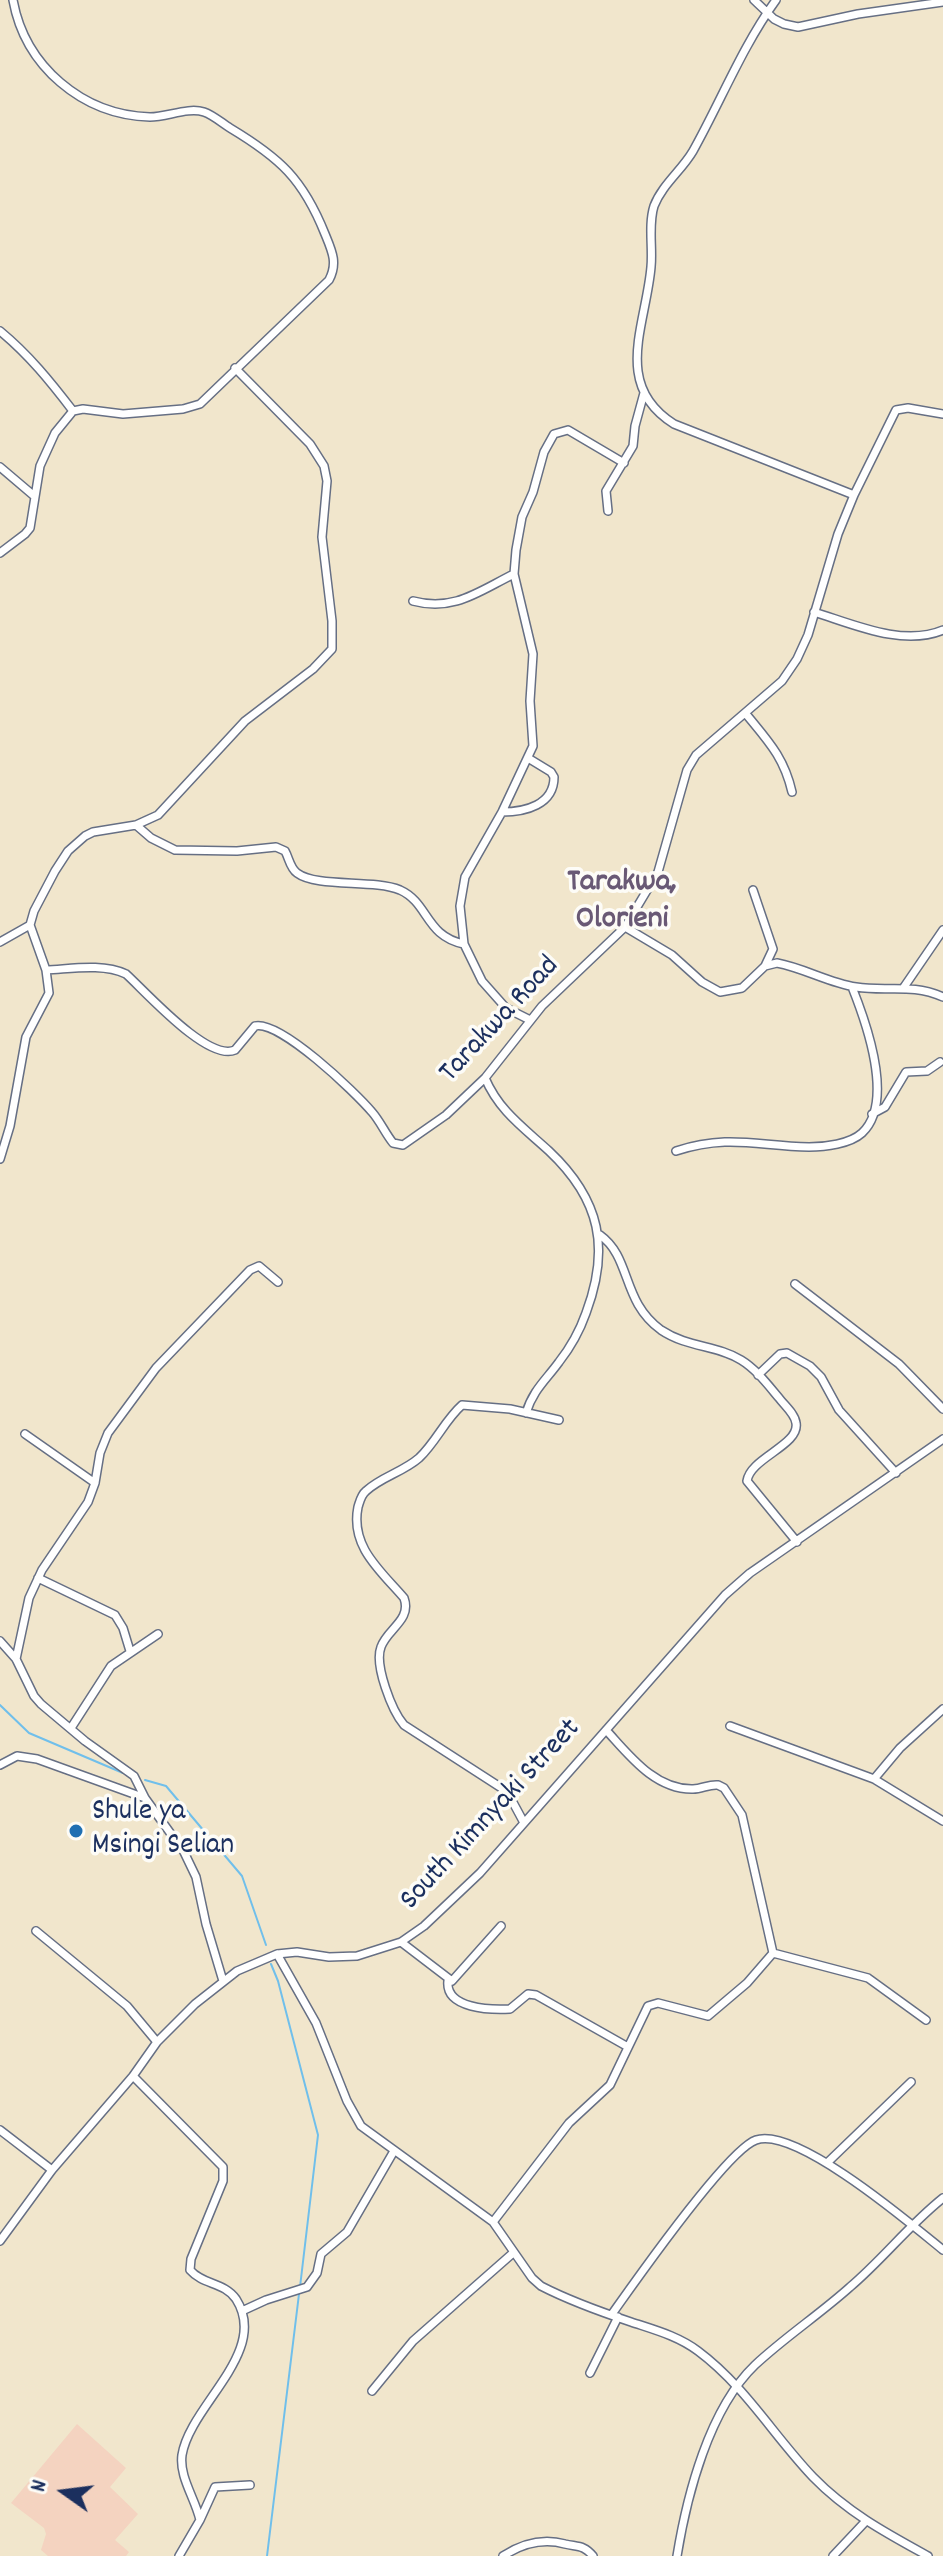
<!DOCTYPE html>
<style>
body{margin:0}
#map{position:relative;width:943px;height:2556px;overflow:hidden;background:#f1e6cc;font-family:Dekko,sans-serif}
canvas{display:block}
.north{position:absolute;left:24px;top:2452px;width:80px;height:80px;-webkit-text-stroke:6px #fdfcf7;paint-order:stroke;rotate:284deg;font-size:22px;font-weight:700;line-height:32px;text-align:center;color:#1b2f5e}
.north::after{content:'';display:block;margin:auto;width:28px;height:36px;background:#1b2f5e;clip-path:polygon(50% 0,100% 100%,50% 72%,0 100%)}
</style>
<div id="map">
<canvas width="943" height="2556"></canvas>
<div class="north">N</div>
</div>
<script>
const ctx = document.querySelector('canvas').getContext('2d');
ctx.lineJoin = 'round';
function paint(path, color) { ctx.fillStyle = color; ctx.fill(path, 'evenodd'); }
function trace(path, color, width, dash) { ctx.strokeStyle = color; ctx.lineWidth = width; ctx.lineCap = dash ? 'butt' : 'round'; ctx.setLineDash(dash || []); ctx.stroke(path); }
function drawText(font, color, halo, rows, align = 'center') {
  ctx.font = font + ' Dekko,sans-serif'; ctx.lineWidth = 7; ctx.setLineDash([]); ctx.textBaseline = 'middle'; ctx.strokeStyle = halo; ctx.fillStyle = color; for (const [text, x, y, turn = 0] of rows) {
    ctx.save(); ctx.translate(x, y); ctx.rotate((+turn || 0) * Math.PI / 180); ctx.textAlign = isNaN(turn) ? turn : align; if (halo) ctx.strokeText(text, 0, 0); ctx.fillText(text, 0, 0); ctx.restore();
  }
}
const built = new Path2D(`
 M 77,2424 L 126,2468 L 110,2487 L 138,2514 L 115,2540 L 129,2552 L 126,2556 L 48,2556 L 41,2550 L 46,2534 L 44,2528 L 11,2503 Z`);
const stream = new Path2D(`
 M 0,1705 L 29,1733 L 123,1773
 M 145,1780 L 166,1786 L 242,1876 L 266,1945
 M 271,1964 L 278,1981 L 318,2135 L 300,2287
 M 267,2556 L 299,2294`);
const minor = new Path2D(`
 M 754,0 L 774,19 L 784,24 L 798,27 L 858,14 L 943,2
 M 776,0 C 742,47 721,101 693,151 C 682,170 662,185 654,206 C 648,225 653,248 651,267 C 646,325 612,385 674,424 L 854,495
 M 0,331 C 29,355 50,381 73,411
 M 0,467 L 33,495
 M 608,511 L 606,491 L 633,446 L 635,426 L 644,393
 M 0,553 L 25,534 L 30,528 L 40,466 L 55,433 L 73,411 L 83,409 L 123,414 L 183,409 L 200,404 L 329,280 C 338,263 332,251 325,234 C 303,179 280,158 230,128 C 222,123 213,115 204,112 C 188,107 167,117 150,117 C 82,115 25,66 13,0
 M 413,601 C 454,612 479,591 514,574
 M 814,612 C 853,624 903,647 943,630
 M 746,714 C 768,741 784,757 792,792
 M 502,812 C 525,812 554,805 554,777 L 551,772 L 528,758
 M 136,825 L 151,838 L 175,850 L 237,851 L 276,847 L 285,851 C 289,858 290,868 297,873 C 317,888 373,879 400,890 C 429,903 425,936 464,944
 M 753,890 L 773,949 L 765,966
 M 625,927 L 672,955 L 702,982 L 720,992 L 742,988 L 765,966 L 777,963 C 804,968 829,983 856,987 C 888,992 911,983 943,997
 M 0,942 L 30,925
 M 46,970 C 71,969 102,963 126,974 C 146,992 208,1062 235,1050 L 255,1026 C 280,1020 355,1092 372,1112 C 380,1121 385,1133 393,1143 L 403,1145 L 446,1115 L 485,1078 L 542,1006 L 625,927 L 658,872 L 687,770 L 696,755 L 782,681 L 797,659 L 808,635 L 838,534 L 854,495 L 896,410 L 908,408 L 943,414
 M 904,987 L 943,930
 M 530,1020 L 506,1008 L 482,981 L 464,944 L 460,906 L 465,877 L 502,812 L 533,746 L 530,701 L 533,654 L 514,574 L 516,550 L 522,517 L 533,492 L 544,452 L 554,434 L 568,430 L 624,463
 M 485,1078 C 499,1111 524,1128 549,1151 C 601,1200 610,1249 586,1313 C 580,1330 570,1348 559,1362 C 546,1380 533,1390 526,1413
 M 872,1114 L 885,1107 L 906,1072 L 927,1071 L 940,1062
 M 676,1151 C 729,1134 757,1146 809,1147 C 825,1147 850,1144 862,1133 C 895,1102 866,1022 852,987
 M 0,1159 L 10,1126 L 26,1037 L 49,993 L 46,970 L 30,925 L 34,911 L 55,871 L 68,851 L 85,836 L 93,832 L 136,825 L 158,815 L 245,721 L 313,669 L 332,649 L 332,621 L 322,537 L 327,481 L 324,466 L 310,444 L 235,368
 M 600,1235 C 632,1258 621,1301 661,1330 C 688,1348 717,1345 741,1360 C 756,1369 768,1385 779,1398 C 785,1406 795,1414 796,1423 C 800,1445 750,1458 747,1481 L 797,1542
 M 795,1284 L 899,1364 L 943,1409
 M 758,1375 L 780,1354 L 787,1353 L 810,1366 L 821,1377 L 839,1410 L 896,1473
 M 25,1434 L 95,1483
 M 38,1578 L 115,1615 L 123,1628 L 130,1651
 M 0,1641 L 16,1659 L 34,1696 L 41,1704 L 85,1741 L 134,1776 L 145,1798 L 184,1852 L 196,1877 L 206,1924 L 223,1981
 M 16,1659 L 29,1598 L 42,1570 L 88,1502 L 95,1483 L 100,1453 L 108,1433 L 156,1368 L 250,1270 L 259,1266 L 278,1282
 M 730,1726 L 874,1779 L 943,1821
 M 71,1728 L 111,1666 L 158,1634
 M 0,1765 L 17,1756 L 37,1759 L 145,1798
 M 874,1779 L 900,1748 L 943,1709
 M 523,1821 L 509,1795 L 500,1787 L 404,1725 C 392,1711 374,1665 381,1647 C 387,1629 412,1620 404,1598 C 381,1571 350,1547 358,1507 C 360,1501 361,1495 366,1491 C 381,1477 403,1472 419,1458 C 436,1442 445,1420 462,1405 L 510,1409 L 559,1420
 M 36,1931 L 127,2006 L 157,2042
 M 401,1942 L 452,1981 L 501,1926
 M 773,1953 L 868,1978 L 926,2020
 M 277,1954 L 316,2023 L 347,2101 L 361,2126 L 493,2222 L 532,2278 L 541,2286 C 570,2301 601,2312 631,2322 C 655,2330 678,2336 698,2351 C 745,2386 773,2435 813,2477 C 847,2512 886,2533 928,2556
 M 448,1981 C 445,2009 491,2010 510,2009 L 528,1994 L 536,1995 L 628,2047
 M 133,2076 L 223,2167 L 223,2181 L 191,2259 L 190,2270 C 203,2285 224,2282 236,2299 C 270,2352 190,2405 182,2455 C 179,2477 195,2498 200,2520 L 179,2556
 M 0,2130 L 52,2170
 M 827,2163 L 911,2082
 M 493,2222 L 569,2123 L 610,2085 L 648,2006 L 658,2003 L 708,2016 L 747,1983 L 773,1953 L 742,1815 L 724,1788 L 718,1785 C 709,1784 702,1789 693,1789 C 655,1790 629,1755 606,1730
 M 0,2241 L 52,2170 L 133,2076 L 157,2042 L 195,2004 L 237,1971 L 277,1954 L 297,1952 L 329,1957 L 357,1956 L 401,1942 L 424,1926 L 480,1873 L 725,1595 L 750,1573 L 943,1439
 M 242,2311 L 266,2300 L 307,2287 L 317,2273 L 321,2254 L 347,2232 L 394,2151
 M 612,2314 C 634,2283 727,2150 756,2140 C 796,2126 911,2224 943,2250
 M 590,2373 L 618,2317
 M 372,2391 L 413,2341 L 513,2253
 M 200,2520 L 215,2487 L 250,2485
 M 503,2556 C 523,2543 543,2538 565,2544 C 578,2547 584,2545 593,2556
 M 677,2556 C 687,2495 709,2409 755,2365 C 785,2337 820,2314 850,2287 C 883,2259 909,2225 943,2198
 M 833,2556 L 865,2522`);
const markers = [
 [76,1831,8,"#1f6fb2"]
];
const streetNames = [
 ["Tarakwa Road",501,1021,-47],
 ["South Kimnyaki Street",492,1816,-47]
];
const poiNames = [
 ["Shule ya",92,1814],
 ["Msingi Selian",92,1848]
];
const neighbourhoodNames = [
 ["Tarakwa,",622,885],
 ["Olorieni",622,922]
];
paint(built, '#f4d3c0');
trace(stream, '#70bfeb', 2);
trace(minor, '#666f84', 10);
trace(minor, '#fff', 7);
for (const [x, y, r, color] of markers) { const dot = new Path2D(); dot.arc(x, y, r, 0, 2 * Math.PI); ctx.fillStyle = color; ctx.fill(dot); trace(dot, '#fdfcf7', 3); }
drawText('30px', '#1b2f5e', '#fdfcf7', streetNames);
drawText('30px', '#1b2f5e', '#fdfcf7', poiNames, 'left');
drawText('bold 32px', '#695975', '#fdfcf7', neighbourhoodNames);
</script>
